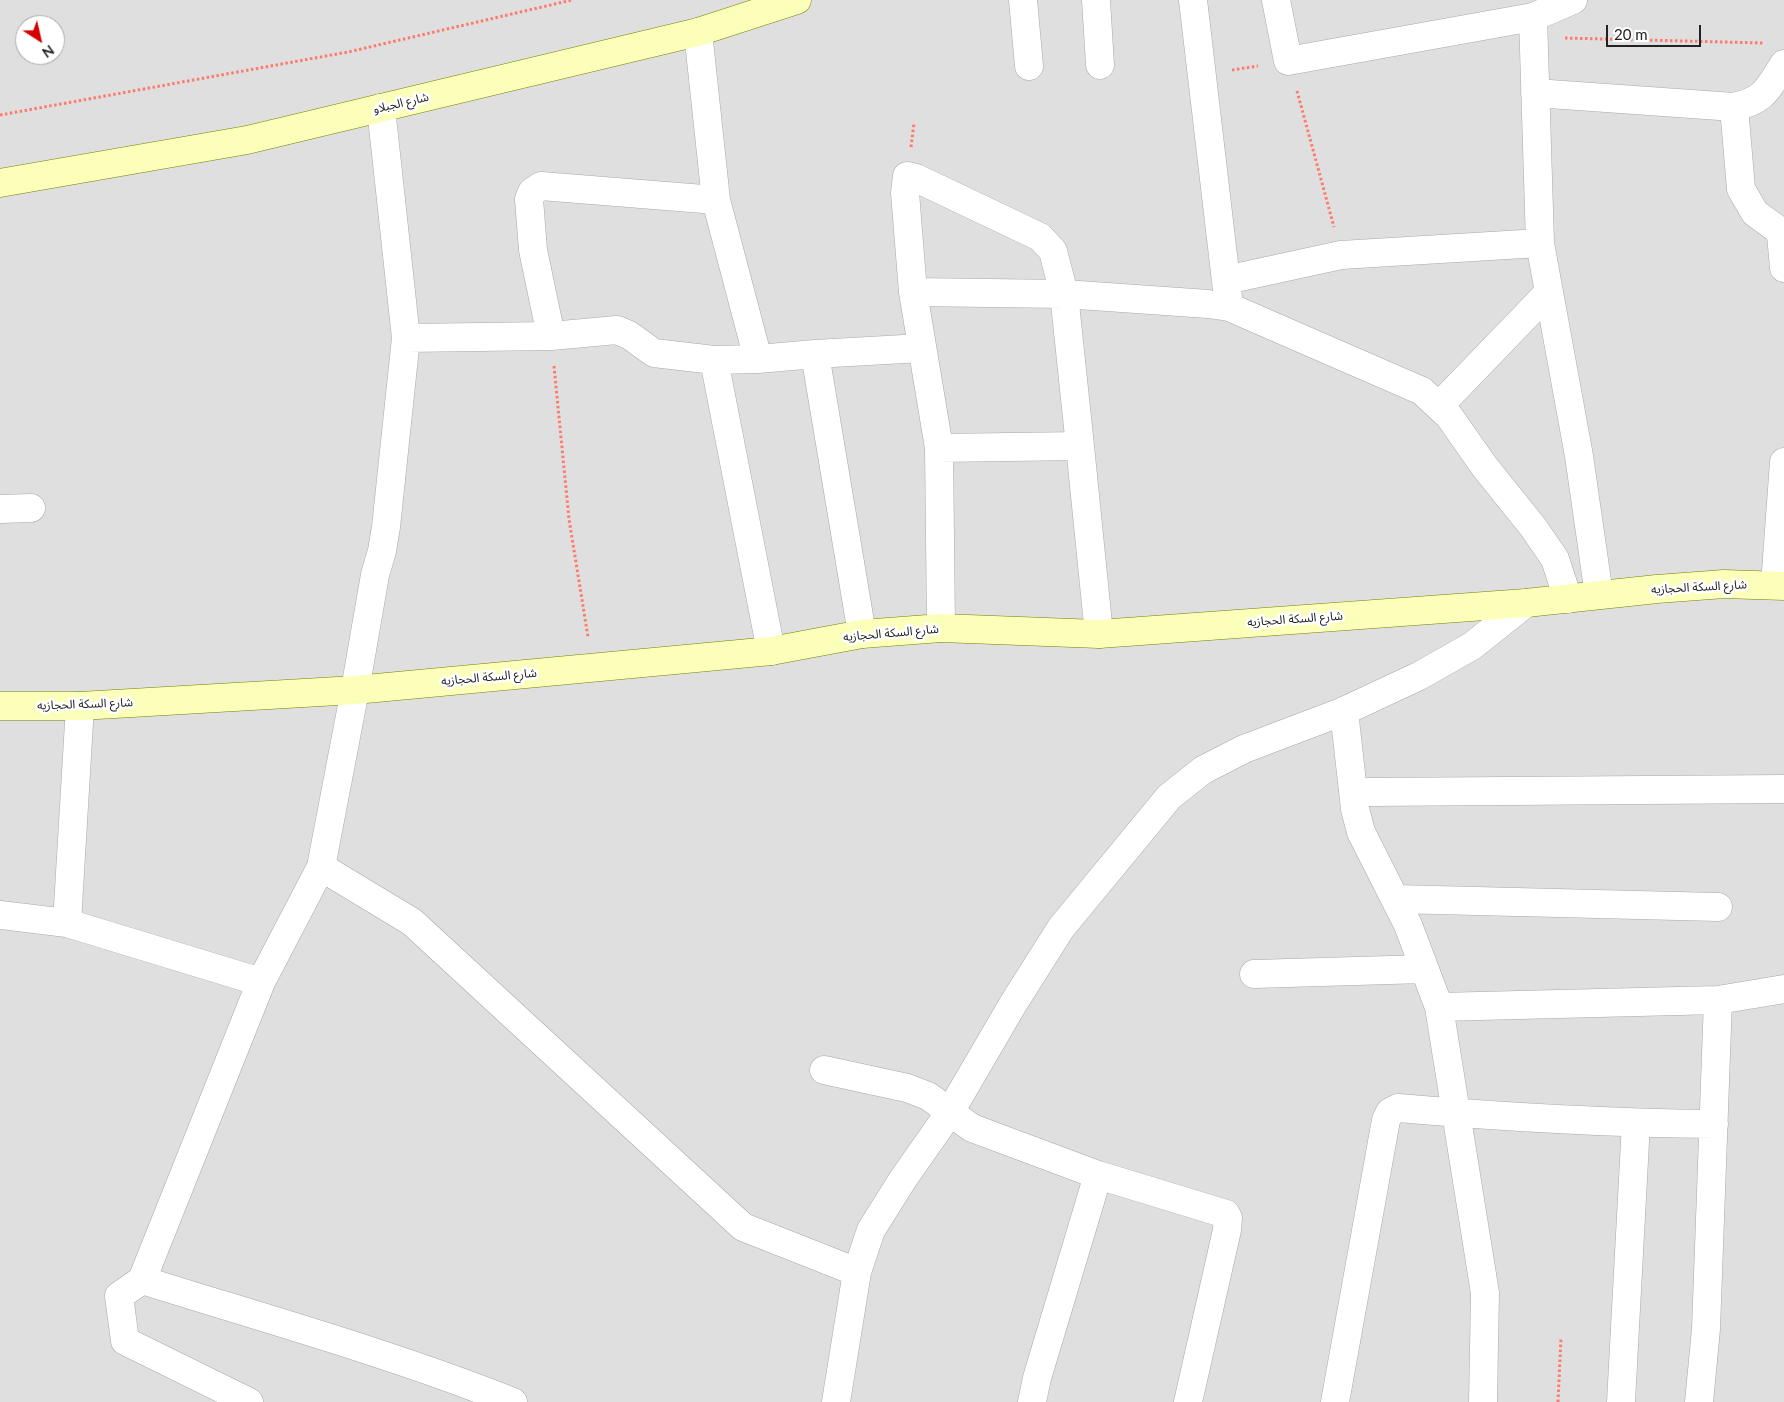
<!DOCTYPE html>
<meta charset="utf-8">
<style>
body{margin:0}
#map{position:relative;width:1784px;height:1402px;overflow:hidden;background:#f3efe8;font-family:Lato,sans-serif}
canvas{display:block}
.north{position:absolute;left:15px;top:15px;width:50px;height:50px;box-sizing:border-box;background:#fff;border:1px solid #a7a7a7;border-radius:50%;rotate:145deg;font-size:14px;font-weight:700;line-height:20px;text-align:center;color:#222}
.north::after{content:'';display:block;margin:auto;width:18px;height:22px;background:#d40002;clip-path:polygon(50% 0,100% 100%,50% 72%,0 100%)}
.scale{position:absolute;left:1606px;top:25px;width:95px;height:22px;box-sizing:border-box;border:2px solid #222;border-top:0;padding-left:6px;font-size:15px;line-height:18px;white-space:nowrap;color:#222;-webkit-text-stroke:4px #fff;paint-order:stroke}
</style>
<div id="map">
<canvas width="1784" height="1402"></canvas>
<div class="north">N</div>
<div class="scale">20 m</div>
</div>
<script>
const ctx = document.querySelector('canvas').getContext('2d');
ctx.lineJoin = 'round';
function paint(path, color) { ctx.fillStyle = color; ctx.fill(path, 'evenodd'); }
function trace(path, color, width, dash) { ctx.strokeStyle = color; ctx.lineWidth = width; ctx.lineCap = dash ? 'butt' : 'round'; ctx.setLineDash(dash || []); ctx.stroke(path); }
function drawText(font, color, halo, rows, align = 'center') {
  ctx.font = font + ' Lato,"Noto Sans Arabic",sans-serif'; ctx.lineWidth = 5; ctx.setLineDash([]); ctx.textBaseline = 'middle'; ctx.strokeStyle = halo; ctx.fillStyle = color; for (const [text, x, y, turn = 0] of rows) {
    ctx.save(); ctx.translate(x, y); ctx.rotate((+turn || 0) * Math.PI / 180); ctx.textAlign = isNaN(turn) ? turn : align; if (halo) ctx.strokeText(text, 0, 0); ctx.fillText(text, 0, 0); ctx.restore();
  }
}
const residential = new Path2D(`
 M 0,0 L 1784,0 L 1784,1402 L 0,1402 ZM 25,25 L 55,25 L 55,55 L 25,55 Z`);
const path = new Path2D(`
 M 1565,38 L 1763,43
 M 1232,70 L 1258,66
 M 1297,91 L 1334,227
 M 0,115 L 348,52 L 572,0
 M 911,147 L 914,123
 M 554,366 L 569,519 L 588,637
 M 1558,1402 L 1561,1338`);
const street = new Path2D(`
 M 1023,0 L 1029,66
 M 1096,0 L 1100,65
 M 1193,0 L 1228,298
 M 1276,0 L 1288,61 L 1533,17 L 1573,0
 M 1533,17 L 1540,243 L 1579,456 L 1599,595
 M 698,32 L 716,200 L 758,359
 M 1535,93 L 1734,107 C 1765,100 1767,90 1784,64
 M 1734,107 L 1741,189 L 1755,213 L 1777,229 L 1781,235 L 1784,268
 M 1226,280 L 1341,255 L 1540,243
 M 913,292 L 1064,294 L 1208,304 L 1229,307 L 1422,391 L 1449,416 L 1484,466 L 1533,527 L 1555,559 L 1568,599
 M 551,336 L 533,250 L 529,199 L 532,192 L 541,186 L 716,200
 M 406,338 L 551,336 L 617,330 L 629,335 L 654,353 L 714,360 L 758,359 L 815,354 L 922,348
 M 815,354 L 862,634
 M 714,360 L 771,651
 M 1439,406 L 1549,292
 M 1080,446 L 1099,634
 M 939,448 L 1080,446 L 1064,294 L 1053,251 L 1040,237 L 916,178 L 907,176 L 905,193 L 913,292 L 939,448 L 941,628
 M 0,509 L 31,508
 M 1775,585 L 1784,462
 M 1344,711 L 1355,809 L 1361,832 L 1408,925 L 1439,1007 L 1485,1293 L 1483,1402
 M 1354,794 L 1368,792 L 1784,789
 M 321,867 L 412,922 L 743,1227 L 857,1272
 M 1395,899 L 1718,907
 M 0,915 L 67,923 L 261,982
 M 67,923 L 80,706
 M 1254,974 L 1424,969
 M 1718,1000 L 1784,989
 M 1439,1007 L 1718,1000 L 1706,1329 L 1699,1402
 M 824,1070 L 907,1088 L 928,1096 L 972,1128 L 1098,1175 L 1226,1214 L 1228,1218 L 1227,1230 L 1188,1402
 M 142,1280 C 266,1319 392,1354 513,1402
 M 249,1402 L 125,1341 L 119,1296 L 142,1280 L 261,982 L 321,867 L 355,690 L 375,575 L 382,551 L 386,527 L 406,338 L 381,108
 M 836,1402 L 857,1272 L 871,1230 L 903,1179 L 950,1112 L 1013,1004 L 1061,928 L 1169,797 L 1203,770 L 1244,749 L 1344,711 L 1419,676 L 1472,646 L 1526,603
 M 1032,1402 L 1037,1378 L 1098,1175
 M 1335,1402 L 1386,1120 L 1390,1112 L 1398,1108 C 1503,1117 1608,1123 1714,1124
 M 1621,1402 L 1636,1123`);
const secondary = new Path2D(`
 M 0,183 L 247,140 L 698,32 L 797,0
 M 0,706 L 80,706 L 355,690 L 771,651 L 862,634 L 941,628 L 1099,634 L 1526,603 L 1657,589 L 1724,584 L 1784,586`);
const streetNames = [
 ["شارع الجبلاو",401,103,-13],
 ["شارع السكة الحجازيه",1699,587,-3],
 ["شارع السكة الحجازيه",1295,619,-4],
 ["شارع السكة الحجازيه",891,633,-5],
 ["شارع السكة الحجازيه",489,677,-5],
 ["شارع السكة الحجازيه",85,704,-2]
];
paint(residential, '#e0dfdf');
trace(street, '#a9a9a9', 29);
trace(secondary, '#758200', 29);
trace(path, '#ff7a6d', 3, [2.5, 2.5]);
trace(street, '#fff', 28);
trace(secondary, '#fcffba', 28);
drawText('12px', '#222', '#fff', streetNames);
</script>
